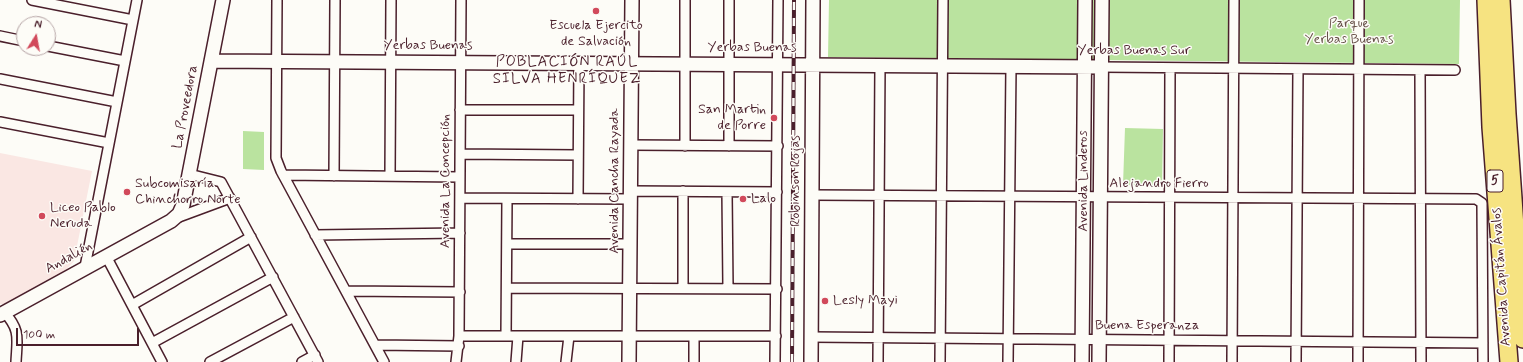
<!DOCTYPE html>
<meta charset="utf-8">
<style>
body{margin:0}
#map{position:relative;width:1523px;height:362px;overflow:hidden;background:#fdfcf7;font-family:Mynerve,sans-serif}
canvas{display:block}
.north{position:absolute;left:16px;top:16px;width:40px;height:40px;box-sizing:border-box;background:#fdfcf7;border:1px solid #b5a4a5;border-radius:50%;rotate:11deg;font-size:11px;font-weight:700;line-height:16px;text-align:center;color:#4a1f2b}
.north::after{content:'';display:block;margin:auto;width:14px;height:18px;background:#d1495b;clip-path:polygon(50% 0,100% 100%,50% 72%,0 100%)}
.scale{position:absolute;left:16px;top:328px;width:123px;height:18px;box-sizing:border-box;border:2px solid #4a1f2b;border-top:0;padding-left:5px;font-size:12px;line-height:14px;white-space:nowrap;color:#4a1f2b;-webkit-text-stroke:3px #fdfcf7;paint-order:stroke}
</style>
<div id="map">
<canvas width="1523" height="362"></canvas>
<div class="north">N</div>
<div class="scale">100 m</div>
</div>
<script>
const ctx = document.querySelector('canvas').getContext('2d');
ctx.lineJoin = 'round';
function paint(path, color) { ctx.fillStyle = color; ctx.fill(path, 'evenodd'); }
function trace(path, color, width, dash) { ctx.strokeStyle = color; ctx.lineWidth = width; ctx.lineCap = dash ? 'butt' : 'round'; ctx.setLineDash(dash || []); ctx.stroke(path); }
function drawText(font, color, halo, rows, align = 'center') {
  ctx.font = font + ' Mynerve,sans-serif'; ctx.lineWidth = 3; ctx.setLineDash([]); ctx.textBaseline = 'middle'; ctx.strokeStyle = halo; ctx.fillStyle = color; for (const [text, x, y, turn = 0] of rows) {
    ctx.save(); ctx.translate(x, y); ctx.rotate((+turn || 0) * Math.PI / 180); ctx.textAlign = isNaN(turn) ? turn : align; if (halo) ctx.strokeText(text, 0, 0); ctx.fillText(text, 0, 0); ctx.restore();
  }
}
const built = new Path2D(`
 M 0,153 L 92,171 L 74,261 L 65,271 L 4,304 L 0,304 Z`);
const green = new Path2D(`
 M 829,0 L 1460,0 L 1459,64 L 828,57 Z
 M 1125,128 L 1163,129 L 1162,186 L 1123,185 Z
 M 243,131 L 264,132 L 264,170 L 243,169 Z`);
const street = new Path2D(`
 M 32,0 L 133,20
 M 277,0 L 276,158 L 281,171 L 384,362
 M 0,36 L 24,41
 M 48,46 L 125,61
 M 1101,67 L 1455,70
 M 1420,70 L 1421,362
 M 0,79 L 117,102
 M 460,110 L 578,110
 M 0,122 L 109,143
 M 631,145 L 778,146
 M 685,146 L 685,0
 M 729,146 L 729,0
 M 460,154 L 578,155
 M 189,174 L 221,182 L 318,362
 M 283,175 L 460,177
 M 334,176 L 335,0
 M 390,176 L 391,0
 M 631,191 L 777,192
 M 683,191 L 683,288
 M 727,192 L 728,288
 M 812,195 L 1476,199 L 1482,203 L 1483,362
 M 460,198 L 631,199
 M 578,199 L 579,63
 M 176,218 L 230,198
 M 315,235 L 460,233
 M 507,244 L 631,244
 M 106,256 L 162,362
 M 85,267 L 137,0
 M 507,288 L 777,289
 M 346,291 L 460,292
 M 132,305 L 251,237
 M 4,312 C 21,330 17,339 16,362
 M 459,336 L 776,336
 M 506,336 L 507,199
 M 811,337 L 1483,343
 M 152,343 L 273,277
 M 375,345 L 459,346
 M 210,362 L 294,317
 M 302,362 L 315,355
 M 456,362 L 459,336 L 461,0
 M 516,362 L 518,336
 M 566,362 L 569,336
 M 694,362 L 694,336
 M 775,362 L 778,0
 M 878,362 L 880,65
 M 940,362 L 943,0
 M 1008,362 L 1011,66
 M 1169,362 L 1170,68
 M 1232,362 L 1234,0
 M 1296,362 L 1298,69
 M 1358,362 L 1359,0`);
const secondary = new Path2D(`
 M 211,61 L 1101,67
 M 0,315 L 171,221 L 179,214 L 183,205 L 223,0
 M 629,362 L 632,0
 M 811,362 L 813,0
 M 1082,362 L 1085,0
 M 1099,362 L 1102,0`);
const highway = new Path2D(`
 M 1486,0 L 1491,127 L 1509,362
 M 1501,0 L 1507,114 L 1523,339`);
const rail = new Path2D(`
 M 792,362 L 794,0`);
const markers = [
 [596,11,4,"#d1495b"],
 [774,118,4,"#d1495b"],
 [127,192,4,"#d1495b"],
 [743,199,4,"#d1495b"],
 [42,216,4,"#d1495b"],
 [825,301,4,"#d1495b"]
];
const shields = [
 [1495,181,16]
];
const shieldNames = [
 ["5",1495,181]
];
const parkNames = [
 ["Parque",1349,24],
 ["Yerbas Buenas",1349,40]
];
const poiNames = [
 ["Escuela Ejercito",596,26,"center"],
 ["de Salvación",596,42,"center"],
 ["San Martin",766,110,"right"],
 ["de Porre",766,126,"right"],
 ["Subcomisaría",135,184],
 ["Chinchorro Norte",135,200],
 ["Lalo",751,199],
 ["Liceo Pablo",50,208],
 ["Neruda",50,224],
 ["Lesly Mayi",833,301]
];
const streetNames = [
 ["Yerbas Buenas",428,46],
 ["Yerbas Buenas",752,48],
 ["Yerbas Buenas Sur",1134,51],
 ["La Proveedora",186,107,-79],
 ["Avenida La Concepción",446,181,-90],
 ["Avenida Cancha Rayada",615,181,-90],
 ["Robinson Rojas",796,181,-90],
 ["Avenida Linderos",1084,181,-90],
 ["Alejandro Fierro",1159,184],
 ["Andalién",69,258,-29],
 ["Avenida Capitán Ávalos",1502,277,-94],
 ["Buena Esperanza",1147,326]
];
const neighbourhoodNames = [
 ["POBLACIÓN RAÚL",567,63],
 ["SILVA HENRÍQUEZ",567,80]
];
paint(built, '#fae7e3');
paint(green, '#bae39f');
trace(street, '#4a1f2b', 12);
trace(secondary, '#4a1f2b', 16);
trace(highway, '#4a1f2b', 20);
trace(street, '#fdfcf7', 9);
trace(secondary, '#fdfcf7', 13);
trace(highway, '#f6e381', 17);
trace(rail, '#4a1f2b', 4);
trace(rail, '#fdfcf7', 2.5, [8]);
for (const [x, y, r, color] of markers) { const dot = new Path2D(); dot.arc(x, y, r, 0, 2 * Math.PI); ctx.fillStyle = color; ctx.fill(dot); trace(dot, '#fdfcf7', 1.5); }
for (const [x, y, w] of shields) { const box = new Path2D(); box.roundRect(x - w / 2, y - 11, w, 22, 3); ctx.fillStyle = '#fdfcf7'; ctx.fill(box); trace(box, '#4a1f2b', 1); }
drawText('bold 13px', '#4a1f2b', null, shieldNames);
drawText('14px', '#665048', '#fdfcf7', parkNames);
drawText('14px', '#4a1f2b', '#fdfcf7', poiNames, 'left');
drawText('14px', '#4a1f2b', '#fdfcf7', streetNames);
ctx.letterSpacing = '1px';
drawText('15px', '#4a1f2b', '#fdfcf7', neighbourhoodNames);
ctx.letterSpacing = '0px';
</script>
